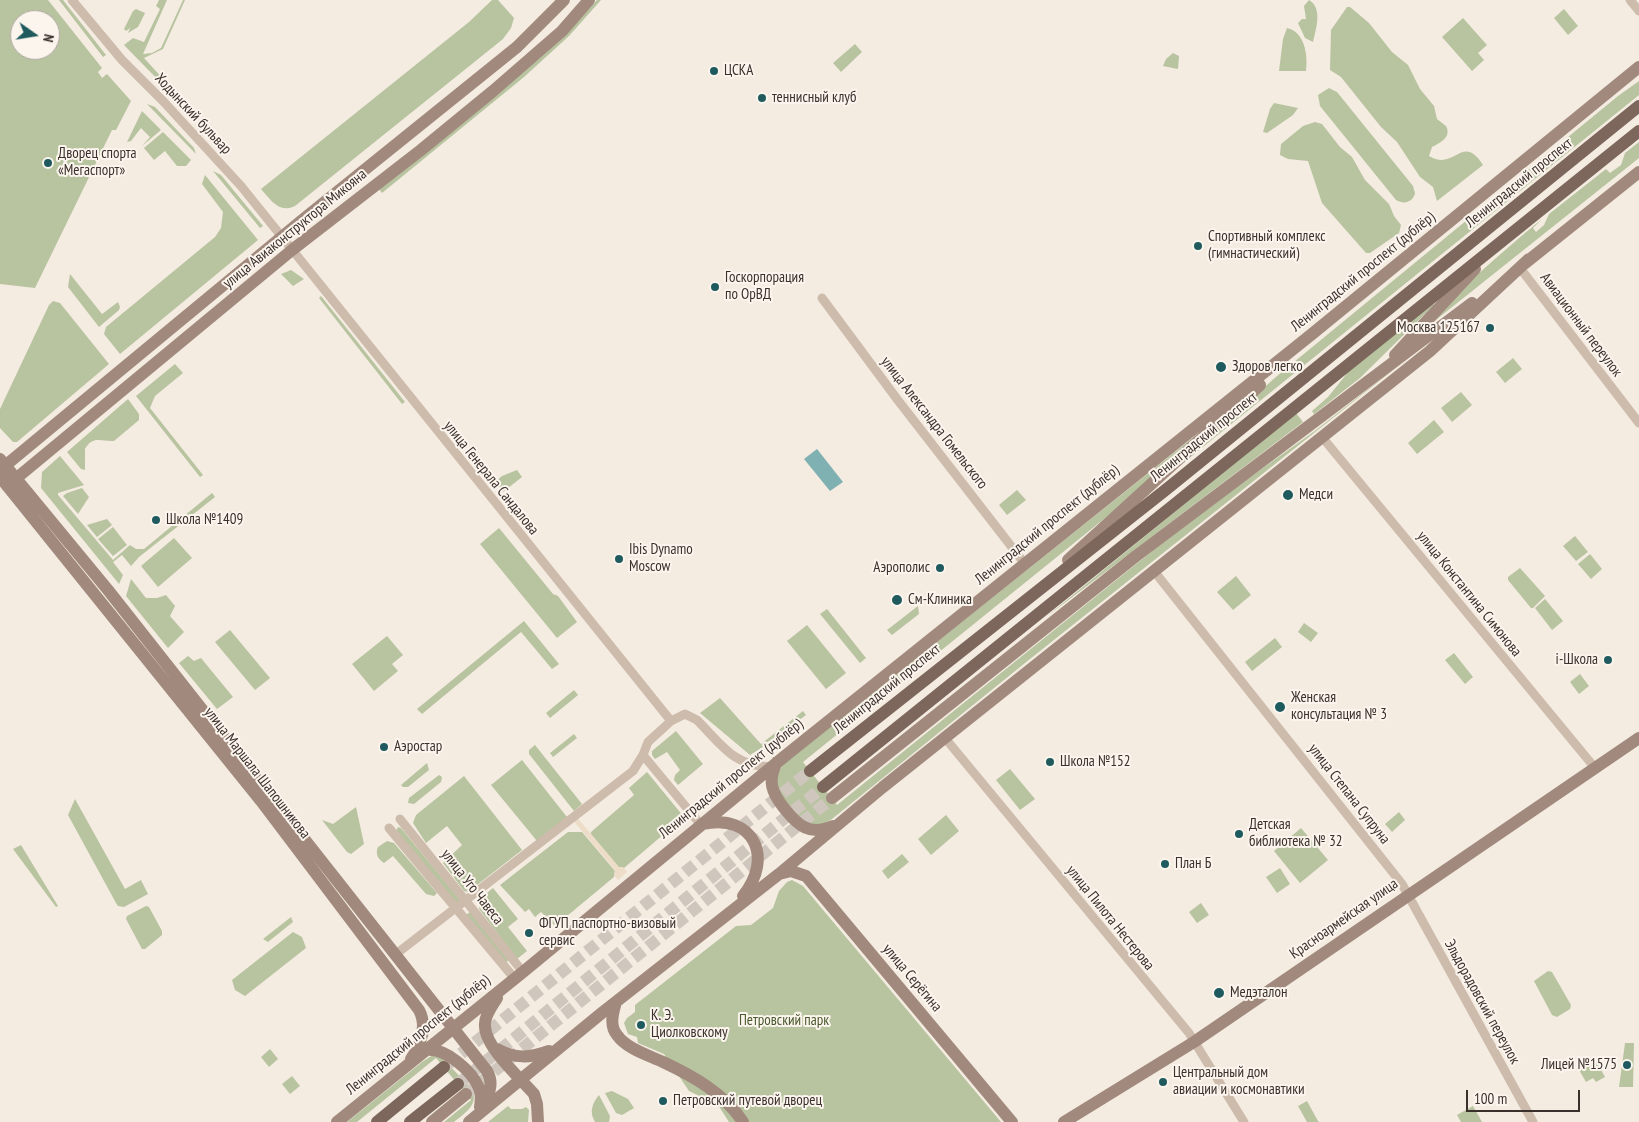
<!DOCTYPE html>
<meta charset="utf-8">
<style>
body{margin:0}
#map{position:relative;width:1639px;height:1122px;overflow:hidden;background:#f4ebe1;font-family:"PT Sans Narrow",sans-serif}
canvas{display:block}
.north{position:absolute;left:10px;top:10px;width:50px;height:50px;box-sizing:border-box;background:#fbf5ee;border:1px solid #aea6a0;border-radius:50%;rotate:103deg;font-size:14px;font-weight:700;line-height:20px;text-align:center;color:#3b302b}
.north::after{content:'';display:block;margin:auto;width:18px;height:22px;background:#1f5a5e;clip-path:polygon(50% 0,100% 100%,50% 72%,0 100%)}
.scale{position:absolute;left:1466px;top:1090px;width:114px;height:22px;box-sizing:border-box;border:2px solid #3b302b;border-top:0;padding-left:6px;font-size:15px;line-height:18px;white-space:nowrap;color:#3b302b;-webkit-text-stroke:4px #fbf5ee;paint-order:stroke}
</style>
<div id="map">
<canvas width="1639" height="1122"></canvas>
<div class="north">N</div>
<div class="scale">100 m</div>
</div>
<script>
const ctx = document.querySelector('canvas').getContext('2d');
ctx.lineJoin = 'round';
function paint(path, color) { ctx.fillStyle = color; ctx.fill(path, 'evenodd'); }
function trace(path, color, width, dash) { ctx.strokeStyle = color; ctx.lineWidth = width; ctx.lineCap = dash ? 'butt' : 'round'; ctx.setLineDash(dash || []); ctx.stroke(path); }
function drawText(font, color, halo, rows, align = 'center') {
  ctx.font = font + ' "PT Sans Narrow",sans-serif'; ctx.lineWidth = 4; ctx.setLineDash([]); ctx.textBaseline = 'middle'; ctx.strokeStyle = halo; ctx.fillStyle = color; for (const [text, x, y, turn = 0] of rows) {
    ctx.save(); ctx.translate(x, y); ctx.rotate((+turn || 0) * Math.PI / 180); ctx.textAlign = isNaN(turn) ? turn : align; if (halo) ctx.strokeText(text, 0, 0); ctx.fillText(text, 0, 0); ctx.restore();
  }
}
const green = new Path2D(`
 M 0,0 L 48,0 L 102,68 L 98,72 L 102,78 L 107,74 L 131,101 L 116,130 L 112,130 L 35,288 L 0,284 ZM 20,20 L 50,20 L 50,50 L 20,50 Z
 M 59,0 L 63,0 L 106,55 L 103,57 Z
 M 159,0 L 167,0 L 143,54 L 152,53 L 161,48 L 183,0 L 185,0 L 163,49 L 144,58 L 165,81 L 163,85 L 124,45 L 133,38 L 144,42 L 160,9 L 156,6 Z
 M 492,0 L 498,0 L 514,18 L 511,28 L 503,39 L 295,206 C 279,214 270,199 261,189 L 469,22 Z
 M 597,0 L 601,0 L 569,36 L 524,77 L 382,193 L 379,189 L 567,33 Z
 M 1309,0 C 1323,8 1316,29 1313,42 L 1305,38 L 1298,23 L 1302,19 L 1306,19 L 1304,6 Z
 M 1347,7 L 1350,7 L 1369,23 L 1392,52 L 1408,65 L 1420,89 L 1434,106 L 1437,119 L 1446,126 C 1452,137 1440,143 1432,147 L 1429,156 C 1455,172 1462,132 1483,165 L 1437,201 L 1433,187 L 1420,177 L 1397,142 L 1381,127 L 1341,77 L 1330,70 L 1331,30 Z
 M 136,9 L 145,13 L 138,27 L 128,33 L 130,28 L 126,31 L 124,29 L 133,11 Z
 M 1564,9 L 1578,26 L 1568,35 L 1554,18 Z
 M 1463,18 L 1487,45 L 1478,53 L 1484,60 L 1472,71 L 1442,37 Z
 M 1287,28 C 1305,32 1308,55 1306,71 L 1279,71 L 1283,39 Z
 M 855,44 L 862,52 L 841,72 L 833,63 Z
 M 1173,53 L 1179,56 L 1178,69 L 1163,66 L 1166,59 Z
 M 1639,81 L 1639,95 L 1162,480 L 1161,479 L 1277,376 L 1618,96 Z
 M 1329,88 L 1337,92 L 1413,186 L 1415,193 C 1413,202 1404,205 1396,200 L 1320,106 L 1318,95 Z
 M 1274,103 L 1298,108 L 1293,115 L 1267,133 L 1263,132 L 1270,109 Z
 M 147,104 L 155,107 L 194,148 L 196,154 Z
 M 142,111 L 161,130 L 142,146 L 150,137 L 141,128 L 131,141 L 127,142 Z
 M 1315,122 L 1322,124 L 1340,147 L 1352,157 L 1365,180 L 1389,204 L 1394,216 L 1401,225 L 1399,233 L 1370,253 L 1366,253 L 1322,203 L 1308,161 L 1288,159 L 1280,155 L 1281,144 L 1303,126 Z
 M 163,132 L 191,160 L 186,166 L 177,166 L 165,151 L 154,160 L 144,148 Z
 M 1639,142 L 1639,158 L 1417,335 C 1456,292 1497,256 1542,219 L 1533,228 L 1536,232 L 1544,225 L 1549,214 L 1606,169 L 1610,173 L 1621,165 L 1625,153 Z
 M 213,171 L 221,175 L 263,226 L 260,228 Z
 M 205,175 L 258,240 L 120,354 L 104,334 L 106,327 L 215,237 L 221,228 L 223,212 L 202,184 Z
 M 291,270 L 304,279 L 293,286 L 281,274 Z
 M 70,274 L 102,314 L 118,302 L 120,307 L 119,310 L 99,327 L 68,287 Z
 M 321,296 L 405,402 L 402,404 L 319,298 Z
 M 53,301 L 60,303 L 109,364 L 17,442 L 13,442 L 0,428 L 0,409 L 49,305 Z
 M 1432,303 L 1434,305 L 1360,378 L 1314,414 L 1312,411 L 1328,397 L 1349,371 Z
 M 1422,347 L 1025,663 L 832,819 L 824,824 L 807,825 C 792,808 762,785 785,763 L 1215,420 L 1115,510 L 803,762 L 837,805 L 1192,519 L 1316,430 Z
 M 1513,358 L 1522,369 L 1505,383 L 1496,372 Z
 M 175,364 L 183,373 L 155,396 L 150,408 L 203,475 L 200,477 L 136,396 Z
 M 1461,392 L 1472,405 L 1452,422 L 1441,408 Z
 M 128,399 L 139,414 L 139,420 L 114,441 C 102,442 93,435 85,449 L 85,470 L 81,469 L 67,452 Z
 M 1296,413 L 1303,422 L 1046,617 Z
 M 1434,420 L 1444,432 L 1417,454 L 1408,443 Z
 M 60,456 L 84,485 L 58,493 L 58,495 L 113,560 L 130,545 L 136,549 L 144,549 L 212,493 L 215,497 L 139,557 L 131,566 L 122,555 L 113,562 L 123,575 L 119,584 L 41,488 L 42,472 Z
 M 517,470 L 522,477 L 503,492 L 495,482 L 502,476 Z
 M 82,488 L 89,497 L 78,514 L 63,496 L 67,493 Z
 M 1017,490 L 1026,500 L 1007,515 L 999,505 Z
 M 107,519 L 112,525 L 97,537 L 87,525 Z
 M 113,527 L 127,545 L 113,556 L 98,539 Z
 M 499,528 L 553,594 L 558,596 L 577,622 L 557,638 L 480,544 Z
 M 1575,536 L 1588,552 L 1576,561 L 1563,546 Z
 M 174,538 L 192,558 L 158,587 L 141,566 Z
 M 1590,554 L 1602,569 L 1591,579 L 1578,564 Z
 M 1520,568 L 1545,596 L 1533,608 L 1531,608 L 1508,580 L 1508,577 Z
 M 1236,576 L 1251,595 L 1233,610 L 1217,592 Z
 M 131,579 L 146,598 L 157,598 L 166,595 L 175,606 L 170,616 L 184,632 L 168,648 L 126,596 Z
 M 1545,599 L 1563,621 L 1552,630 L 1535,608 Z
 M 918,606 L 919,614 L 892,635 L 887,630 Z
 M 827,609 L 866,658 L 860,663 L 820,614 Z
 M 524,621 L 559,664 L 552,669 L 521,632 L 422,714 L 417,709 Z
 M 1304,623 L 1318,633 L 1311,642 L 1298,632 Z
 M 807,625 L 846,673 L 826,689 L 787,641 Z
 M 230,630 L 270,678 L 255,690 L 215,642 Z
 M 387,636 L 403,655 L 392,664 L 398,671 L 374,691 L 352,664 Z
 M 1275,638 L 1282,647 L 1252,671 L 1245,662 Z
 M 1454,653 L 1473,677 L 1465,684 L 1445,660 Z
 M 188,656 L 194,661 L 201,658 L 233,697 L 217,709 L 179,663 Z
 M 1580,674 L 1589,686 L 1579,694 L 1570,682 Z
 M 574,690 L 578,695 L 550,718 L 546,713 Z
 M 720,698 L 761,744 L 803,711 L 806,715 L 775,738 L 762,745 L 763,747 L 750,755 L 700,713 Z
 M 676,731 L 703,764 L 678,785 L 674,780 L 675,775 L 680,770 L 667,752 L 655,759 L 652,755 L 652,751 Z
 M 574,734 L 577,738 L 553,757 L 550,753 Z
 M 535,745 L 582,804 L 574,811 L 529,754 L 529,750 Z
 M 522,760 L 567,817 L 537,841 L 491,785 Z
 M 427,763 L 429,770 L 408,787 L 403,787 L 401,785 Z
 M 1010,769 L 1035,799 L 1020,810 L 996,780 Z
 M 647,772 L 684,817 L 624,868 L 618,867 L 591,834 L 591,832 L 634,795 L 629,788 Z
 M 439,775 L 442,777 L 441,782 L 414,804 L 408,803 L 409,798 Z
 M 464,776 L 522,850 L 468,892 L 464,891 L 443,863 L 462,845 L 447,826 L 426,843 L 413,823 L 416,815 Z
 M 75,799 L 125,889 L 141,880 L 148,894 L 124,907 L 118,906 L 116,903 L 68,815 Z
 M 356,807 L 364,844 L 351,854 L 347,852 L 322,820 L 333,824 Z
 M 1399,812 L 1405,820 L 1392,832 L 1385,824 Z
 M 946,815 L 959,831 L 931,855 L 918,839 Z
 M 398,827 L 401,828 L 461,901 L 457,904 L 396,831 Z
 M 1301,828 L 1328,860 L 1300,883 L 1274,851 Z
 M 568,832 L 582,832 L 615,871 L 614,877 L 555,926 L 541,912 L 535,917 L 529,909 L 525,912 L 500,885 Z
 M 387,841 L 394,843 L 437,893 L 434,896 L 426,894 L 393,856 L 384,863 C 378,859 375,854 378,847 Z
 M 21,845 L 58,906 L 56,907 L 13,849 Z
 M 902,854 L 909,862 L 888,879 L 882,871 Z
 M 1280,868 L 1290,884 L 1277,893 L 1266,877 Z
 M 792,880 L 803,886 L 1001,1122 L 729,1122 L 718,1105 L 689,1091 L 664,1054 L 638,1043 L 637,1037 L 628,1034 L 624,1023 L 627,1018 L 635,1012 L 635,1005 L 736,926 L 751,925 L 773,908 L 779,891 L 787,882 Z
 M 493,888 L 518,919 L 508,927 L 527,951 L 517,959 L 479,909 L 482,897 Z
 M 1201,903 L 1209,915 L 1197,923 L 1189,912 Z
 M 146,906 L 149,907 L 162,931 L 162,935 L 145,949 L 142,949 L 126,919 L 127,916 Z
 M 470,912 L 509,960 L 505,963 L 466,915 Z
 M 291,917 L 293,922 L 268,942 L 263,939 Z
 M 293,932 L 302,937 L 306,948 L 245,996 L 235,990 L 232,980 Z
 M 1548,971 L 1552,972 L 1571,1005 L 1570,1009 L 1557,1017 L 1552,1015 L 1534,981 Z
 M 1625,1043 L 1634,1043 L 1633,1087 L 1619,1087 Z
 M 270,1049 L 278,1059 L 269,1067 L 261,1057 Z
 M 433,1055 L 443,1059 L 472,1089 C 479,1105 465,1113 454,1122 L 444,1122 L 471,1100 L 436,1058 L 357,1122 L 347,1122 L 422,1062 Z
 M 1595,1059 L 1605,1077 L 1596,1082 L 1593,1078 L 1586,1082 L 1578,1068 Z
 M 292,1076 L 300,1086 L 290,1094 L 282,1084 Z
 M 612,1091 L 628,1099 L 634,1108 L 622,1115 L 616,1113 L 605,1093 Z
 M 599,1095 L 610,1116 L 609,1122 L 595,1122 C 589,1112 592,1104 599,1095 Z
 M 1307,1101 L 1318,1121 L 1319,1122 L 1307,1122 L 1298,1106 Z
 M 508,1106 L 511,1109 L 522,1109 L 526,1107 L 529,1110 L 528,1122 L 488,1122 Z
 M 1473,1106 L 1482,1122 L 1461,1122 L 1457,1115 Z`);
const plaza = new Path2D(`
 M 575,815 L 619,867 L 623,867 L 627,872 L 618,880 L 614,875 L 615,870 L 571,818 Z`);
const water = new Path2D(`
 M 817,449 L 843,482 L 830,491 L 804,459 Z`);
const secondaryTunnel = new Path2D(`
 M 466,1094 L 832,798`);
const primaryTunnel = new Path2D(`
 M 447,1065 L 810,771
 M 458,1084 L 823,787`);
const street = new Path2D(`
 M 72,0 L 122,60 L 163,101 L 241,186 L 671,721
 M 1630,0 L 1639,11
 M 1520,268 L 1639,423
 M 822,298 L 897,399 L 1025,564
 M 1322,437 L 1595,768
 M 1154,571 L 1402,884 L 1533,1122
 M 945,738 L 1189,1033 L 1244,1122
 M 643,755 L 701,825
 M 400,819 L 523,972
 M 389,828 L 515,979
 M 396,954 L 633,771 L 643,755 L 648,742 L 671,721 L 685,714 L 697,720 C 722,745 733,766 771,767`);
const secondary = new Path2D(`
 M 1524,264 L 1639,172
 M 1395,355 L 1475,269
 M 0,459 L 108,590 L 487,1071 C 495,1085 488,1096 481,1108
 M 0,470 L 301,221 L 517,47 L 564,0
 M 0,477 L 261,801 L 419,1010 C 428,1027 421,1044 411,1059
 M 7,486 L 292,250 L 421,150 L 493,91 L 562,31 L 589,0
 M 1068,560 L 1260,385
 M 777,762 C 767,781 772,793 784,808 C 798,826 810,836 833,826
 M 832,798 L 1136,556 L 1472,303
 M 703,824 C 754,813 774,858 743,896
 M 779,874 L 791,871 L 806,876 L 1012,1122
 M 497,998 C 492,1006 484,1016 485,1026 C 485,1047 520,1078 534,1094 L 537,1104 L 538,1122
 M 616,1002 C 613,1013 609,1025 617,1035 C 627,1049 648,1055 663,1062 C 693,1076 725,1094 743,1122
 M 497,1049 C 515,1059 530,1058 549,1051
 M 427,1050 C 446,1048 472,1071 479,1088 C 482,1094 481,1100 480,1107
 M 337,1122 L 523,972 L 785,756 L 1312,334 L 1639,67
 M 432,1122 L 466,1094
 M 469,1122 L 603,1012 L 779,874 L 883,787 L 1430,351 L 1529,259
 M 1064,1122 L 1194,1042 L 1639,738`);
const primary = new Path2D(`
 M 810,771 L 1168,488 L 1639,106
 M 823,787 L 1639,131
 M 377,1122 L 444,1067
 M 410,1122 L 458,1084`);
const markers = [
 [714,71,5,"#1f5a5e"],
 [762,98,5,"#1f5a5e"],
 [48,163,5,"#1f5a5e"],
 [1198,246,5,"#1f5a5e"],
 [715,287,5,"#1f5a5e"],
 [1490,328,5,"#1f5a5e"],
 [1221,367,6,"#1f5a5e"],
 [1288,495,6,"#1f5a5e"],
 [156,520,5,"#1f5a5e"],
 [619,559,5,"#1f5a5e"],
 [940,568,5,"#1f5a5e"],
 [897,600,6,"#1f5a5e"],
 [1608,660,5,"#1f5a5e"],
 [1280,707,6,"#1f5a5e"],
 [384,747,5,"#1f5a5e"],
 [1050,762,5,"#1f5a5e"],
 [1239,834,5,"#1f5a5e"],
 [1165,864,5,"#1f5a5e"],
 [529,933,5,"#1f5a5e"],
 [1219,993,6,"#1f5a5e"],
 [641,1025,5,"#1f5a5e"],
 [1627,1065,5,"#1f5a5e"],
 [1163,1082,5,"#1f5a5e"],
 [663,1101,5,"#1f5a5e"]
];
const poiNames = [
 ["ЦСКА",724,71],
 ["теннисный клуб",772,98],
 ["Дворец спорта",58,154],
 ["«Мегаспорт»",58,171],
 ["Спортивный комплекс",1208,237],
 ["(гимнастический)",1208,254],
 ["Госкорпорация",725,278],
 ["по ОрВД",725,295],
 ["Москва 125167",1480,328,"right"],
 ["Здоров легко",1232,367],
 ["Медси",1299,495],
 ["Школа №1409",166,520],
 ["Ibis Dynamo",629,550],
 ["Moscow",629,567],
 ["Аэрополис",930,568,"right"],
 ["См-Клиника",908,600],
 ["i-Школа",1598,660,"right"],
 ["Женская",1291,698],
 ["консультация № 3",1291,715],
 ["Аэростар",394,747],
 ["Школа №152",1060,762],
 ["Детская",1249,825],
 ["библиотека № 32",1249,842],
 ["План Б",1175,864],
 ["ФГУП паспортно-визовый",539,924],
 ["сервис",539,941],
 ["Медэталон",1230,993],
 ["К. Э.",651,1016],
 ["Циолковскому",651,1033],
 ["Лицей №1575",1617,1065,"right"],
 ["Центральный дом",1173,1073],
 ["авиации и космонавтики",1173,1090],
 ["Петровский путевой дворец",673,1101]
];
const streetNames = [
 ["Ходынский бульвар",193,114,47],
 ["Ленинградский проспект",1519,183,-39],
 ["улица Авиаконструктора Микояна",295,229,-39],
 ["Ленинградский проспект (дублёр)",1363,272,-39],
 ["Авиационный переулок",1581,325,53],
 ["улица Александра Гомельского",934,423,52],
 ["Ленинградский проспект",1204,437,-39],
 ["улица Генерала Сандалова",491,478,51],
 ["Ленинградский проспект (дублёр)",1047,525,-39],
 ["улица Константина Симонова",1469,594,51],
 ["Ленинградский проспект",887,689,-39],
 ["улица Маршала Шапошникова",257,773,52],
 ["Ленинградский проспект (дублёр)",731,779,-39],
 ["улица Степана Супруна",1349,794,52],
 ["улица Уго Чавеса",472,887,52],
 ["улица Пилота Нестерова",1110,918,51],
 ["Красноармейская улица",1344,919,-35],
 ["улица Серёгина",912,978,50],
 ["Эльдорадовский переулок",1482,1002,61],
 ["Ленинградский проспект (дублёр)",418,1035,-39]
];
const parkNames = [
 ["Петровский парк",784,1021]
];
paint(green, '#b8c4a0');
paint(plaza, '#ecdcc8');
paint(water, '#7fb0b2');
trace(secondaryTunnel, '#cfc6bd', 12, [12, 6]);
trace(primaryTunnel, '#cfc6bd', 12, [12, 6]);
trace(street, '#cdbbac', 9);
trace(secondary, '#a18a7d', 12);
trace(primary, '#7d675c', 12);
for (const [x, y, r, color] of markers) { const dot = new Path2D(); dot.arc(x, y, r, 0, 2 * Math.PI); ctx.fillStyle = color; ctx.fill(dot); trace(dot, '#fbf5ee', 2); }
drawText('15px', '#3b302b', '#fbf5ee', poiNames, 'left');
drawText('15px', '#3b302b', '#fbf5ee', streetNames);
drawText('15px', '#4a5a2e', '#fbf5ee', parkNames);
</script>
